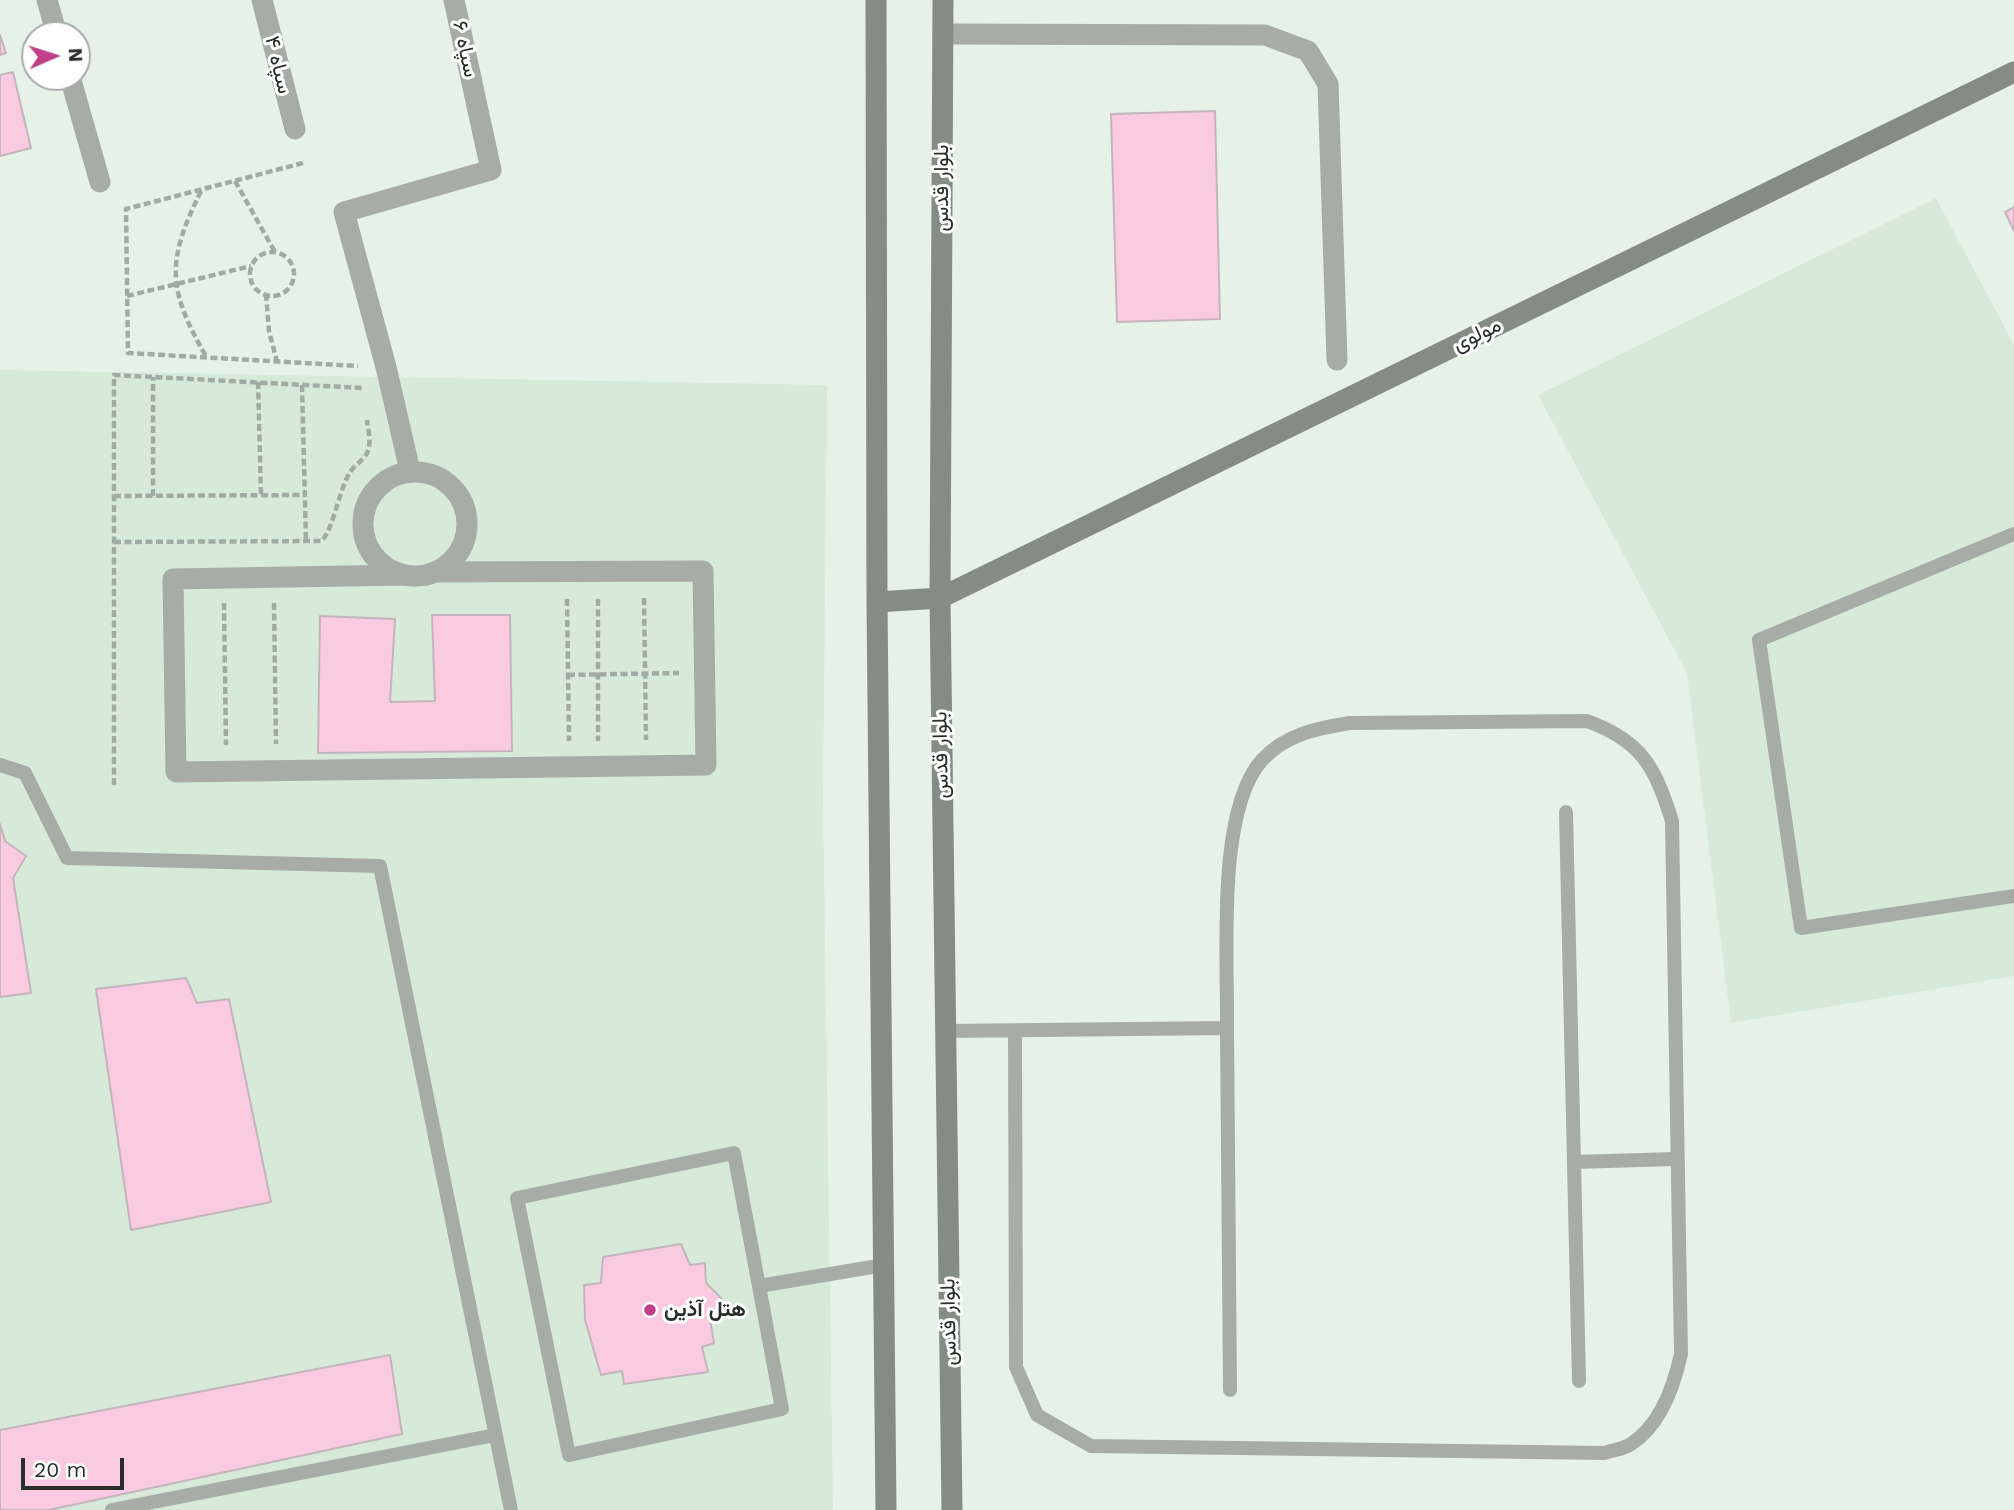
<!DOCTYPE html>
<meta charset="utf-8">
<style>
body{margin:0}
#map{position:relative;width:2014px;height:1510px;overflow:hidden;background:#e6f2e7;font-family:"Work Sans",sans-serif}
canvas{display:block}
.north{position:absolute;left:21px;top:21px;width:70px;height:70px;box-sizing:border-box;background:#fff;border:2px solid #a9abaa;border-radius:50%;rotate:87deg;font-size:19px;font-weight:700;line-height:28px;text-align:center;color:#292e2a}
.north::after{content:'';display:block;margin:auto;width:24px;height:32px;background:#c03f89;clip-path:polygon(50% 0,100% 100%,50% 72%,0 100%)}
.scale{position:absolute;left:21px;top:1458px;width:103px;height:32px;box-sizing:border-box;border:4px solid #292e2a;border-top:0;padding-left:9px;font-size:21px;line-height:24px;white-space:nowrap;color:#292e2a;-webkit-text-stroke:5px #fff;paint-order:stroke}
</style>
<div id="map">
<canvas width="2014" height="1510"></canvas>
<div class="north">N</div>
<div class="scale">20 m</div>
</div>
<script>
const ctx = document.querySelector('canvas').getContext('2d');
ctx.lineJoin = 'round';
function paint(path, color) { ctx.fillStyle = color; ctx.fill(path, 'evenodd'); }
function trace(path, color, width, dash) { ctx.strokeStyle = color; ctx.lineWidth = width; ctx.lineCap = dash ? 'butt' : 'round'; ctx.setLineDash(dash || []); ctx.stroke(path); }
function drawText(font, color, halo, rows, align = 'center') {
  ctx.font = font + ' "Work Sans",Vazirmatn,sans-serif'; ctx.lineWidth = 6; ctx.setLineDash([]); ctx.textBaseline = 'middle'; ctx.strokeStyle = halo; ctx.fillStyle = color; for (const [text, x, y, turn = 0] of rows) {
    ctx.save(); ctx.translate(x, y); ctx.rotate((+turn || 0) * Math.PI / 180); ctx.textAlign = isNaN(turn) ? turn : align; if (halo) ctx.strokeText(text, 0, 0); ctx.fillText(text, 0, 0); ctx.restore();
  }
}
const built = new Path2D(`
 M 1936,198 L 2014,345 L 2014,976 L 1731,1023 L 1687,673 L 1538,395 Z
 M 0,370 L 827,385 L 823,798 L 833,1510 L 0,1510 Z`);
const building = new Path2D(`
 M 0,35 L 6,53 L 0,55 Z
 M 13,72 L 31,148 L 0,156 L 0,75 Z
 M 1215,111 L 1220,319 L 1117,322 L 1111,114 Z
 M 2014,207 L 2014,231 L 2005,212 Z
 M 432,615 L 510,615 L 512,751 L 318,753 L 320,616 L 395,619 L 390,702 L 435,701 Z
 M 0,824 L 5,841 L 26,856 L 13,878 L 31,993 L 0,997 Z
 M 186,978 L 197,1003 L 229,999 L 271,1202 L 131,1230 L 96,989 Z
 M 681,1244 L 690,1265 L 705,1263 L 706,1283 L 723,1300 L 710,1320 L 714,1343 L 702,1347 L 708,1372 L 624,1384 L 622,1371 L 601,1375 L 585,1320 L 584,1285 L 601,1283 L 603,1257 Z
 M 390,1355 L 402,1434 L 49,1510 L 0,1510 L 0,1430 Z`);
const path = new Path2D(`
 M 303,163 L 126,209 L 128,353 L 358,366
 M 235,181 L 275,252
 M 201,191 C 166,262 167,289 207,358
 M250 274a22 22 0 1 1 44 0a22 22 0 1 1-44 0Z
 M 266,294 L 269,331 L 277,362
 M 127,296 L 251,266
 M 258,382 L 261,495
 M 302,385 L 306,542
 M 114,496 L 305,495
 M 153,496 L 153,377
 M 114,542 L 322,541 C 334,526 338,494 349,474 C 353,466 363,461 367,453 C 372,443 368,430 367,420
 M 644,598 L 646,740
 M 567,599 L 569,741
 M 598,599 L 598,741
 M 224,603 L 226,745
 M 274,603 L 276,744
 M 568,675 L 679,673
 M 114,785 L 114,375 L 363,388`);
const lane = new Path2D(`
 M 2014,534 L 1759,640 L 1801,928 L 2014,896
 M 0,765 L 25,773 L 67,858 L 380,866 L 511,1510
 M 1566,812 L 1579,1381
 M 1227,1028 L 1230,1390
 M 944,1031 L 1227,1028 C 1228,959 1216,811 1262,760 C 1286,734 1318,728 1350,723 L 1587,721 C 1642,741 1655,767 1672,821 L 1681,1354 C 1674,1386 1661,1425 1631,1444 C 1624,1449 1613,1450 1605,1453 L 1091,1446 L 1037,1415 L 1016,1367 L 1015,1033
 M 734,1153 L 782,1409 L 569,1455 L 517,1198 Z
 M 1574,1162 L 1676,1159
 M 759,1286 L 884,1265
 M 112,1510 L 495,1435`);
const street = new Path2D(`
 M 47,0 L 57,35
 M 262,0 L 295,129
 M 943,34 L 1265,35 L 1308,51 L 1328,84 L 1337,360
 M 70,77 L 100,182
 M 410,471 L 386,367 L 344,212 L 491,170 L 454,0
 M363 524a52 52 0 1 1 104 0a52 52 0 1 1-104 0Z
 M 404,575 L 173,579 L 176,772 L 706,765 L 703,571 L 436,572`);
const secondary = new Path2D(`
 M 876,0 L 877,602 L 886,1510
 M 943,0 L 940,598 L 952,1510
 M 877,602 L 940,598 L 2014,72`);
const markers = [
 [650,1310,7,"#c03f89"]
];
const streetNames = [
 ["سپاه ۶",465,49,78],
 ["سپاه ۴",278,65,76],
 ["بلوار قدس",942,188,-90],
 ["مولوی",1477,335,-26],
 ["بلوار قدس",941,755,-91],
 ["بلوار قدس",949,1322,-91]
];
const poiNames = [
 ["هتل آذین",664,1310]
];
paint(built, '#d7e9d8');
paint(building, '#f9cae0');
trace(building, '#c4b5bc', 2);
trace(path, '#a2aba3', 4.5, [7, 3.5]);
trace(lane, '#a7aca7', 14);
trace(street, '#a7aca7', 21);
trace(secondary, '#858c85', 21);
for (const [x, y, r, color] of markers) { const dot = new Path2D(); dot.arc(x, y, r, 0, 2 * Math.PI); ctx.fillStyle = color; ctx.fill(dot); trace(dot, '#fff', 2.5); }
drawText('21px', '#292e2a', '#fff', streetNames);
drawText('bold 21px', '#292e2a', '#fff', poiNames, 'left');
</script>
